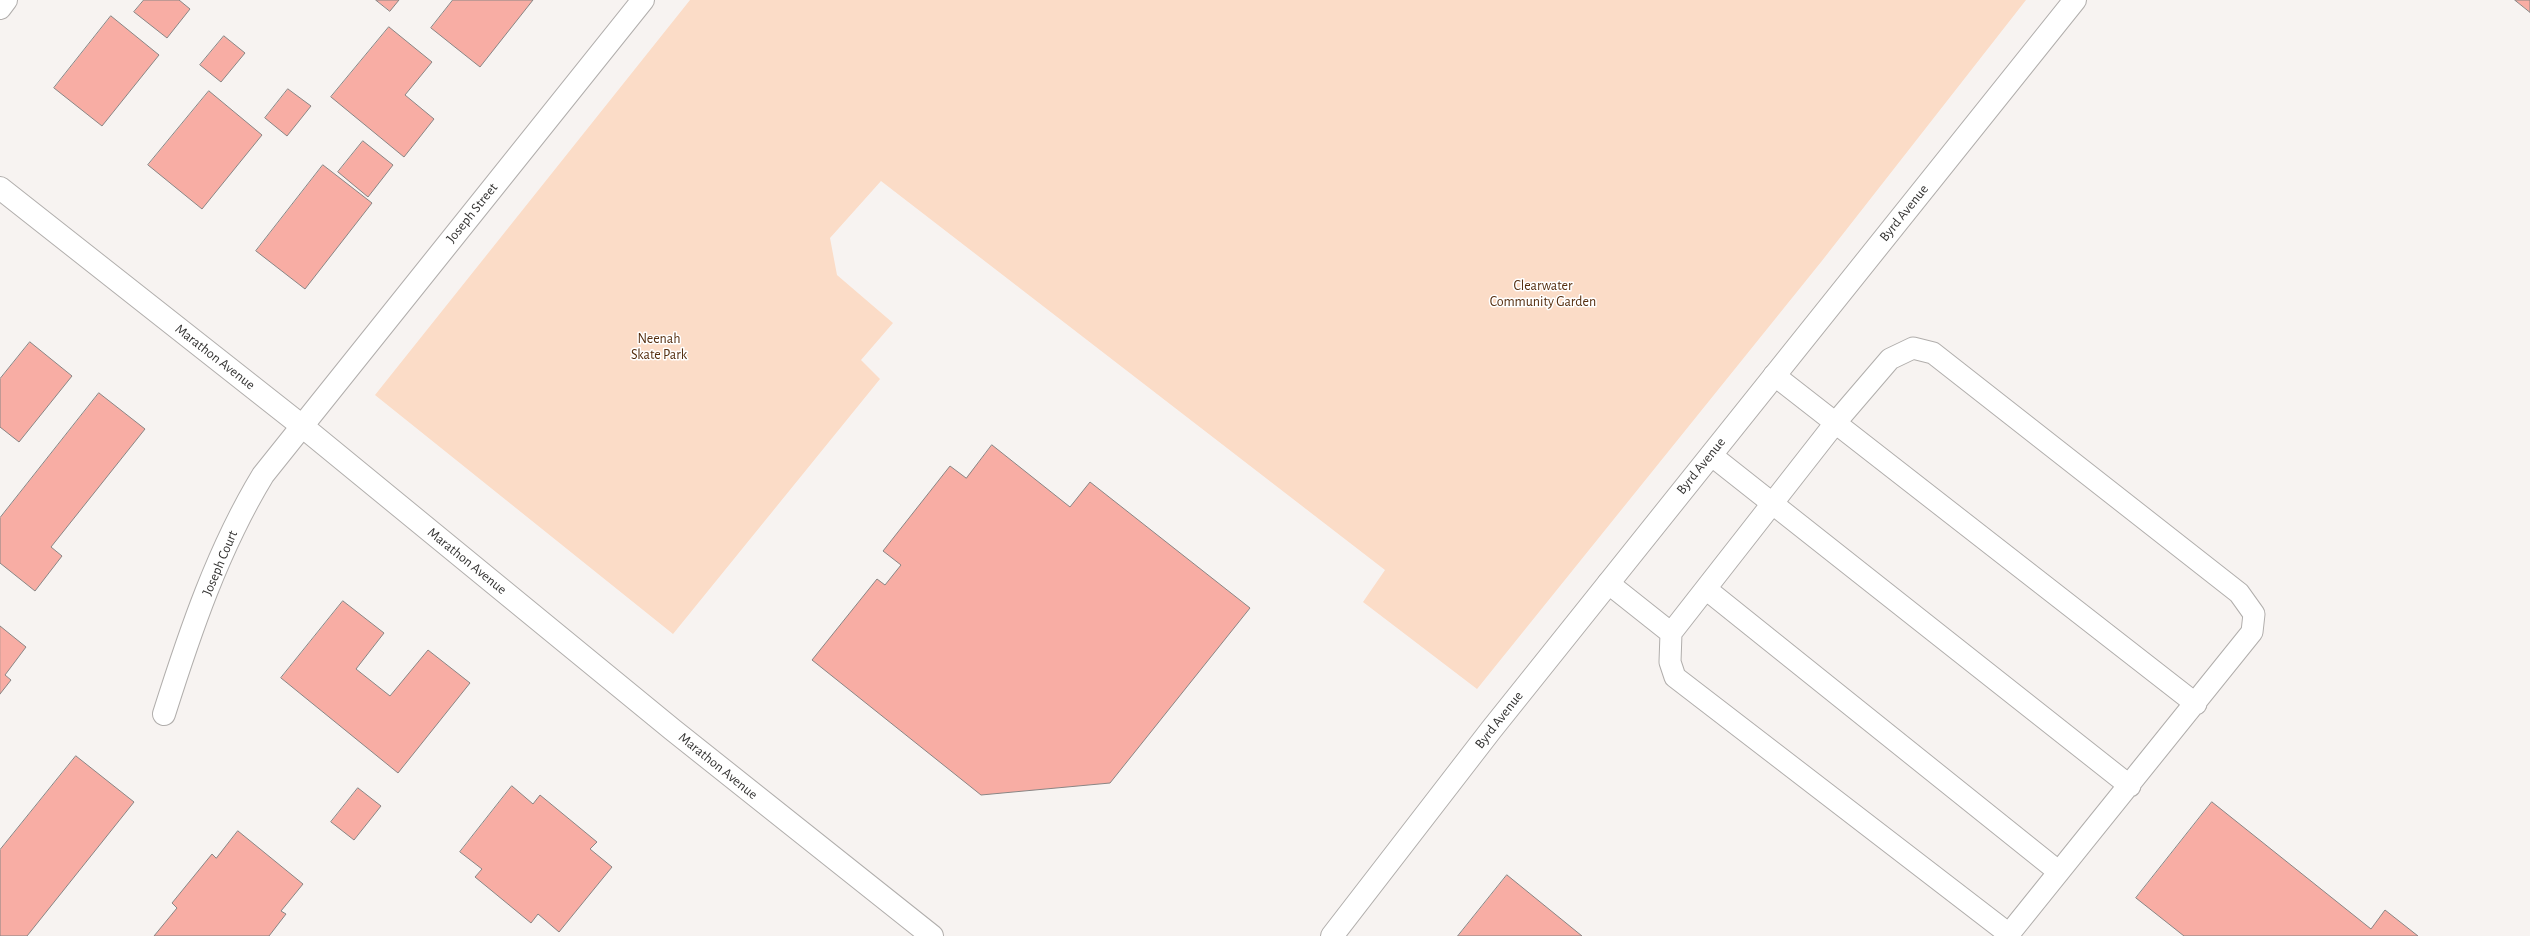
<!DOCTYPE html>
<style>
body{margin:0}
canvas{display:block;background:#f7f3f1}
</style>
<canvas width="2530" height="936"></canvas>
<script>
const ctx = document.querySelector('canvas').getContext('2d');
ctx.lineJoin = 'round';
function paint(path, color) { ctx.fillStyle = color; ctx.fill(path, 'evenodd'); }
function trace(path, color, width, dash) { ctx.strokeStyle = color; ctx.lineWidth = width; ctx.lineCap = dash ? 'butt' : 'round'; ctx.setLineDash(dash || []); ctx.stroke(path); }
function drawText(font, color, halo, rows, align = 'center') {
  ctx.font = font + ' "Alegreya Sans",sans-serif'; ctx.lineWidth = 3; ctx.setLineDash([]); ctx.textBaseline = 'middle'; ctx.strokeStyle = halo; ctx.fillStyle = color; for (const [text, x, y, turn = 0] of rows) {
    ctx.save(); ctx.translate(x, y); ctx.rotate((+turn || 0) * Math.PI / 180); ctx.textAlign = isNaN(turn) ? turn : align; if (halo) ctx.strokeText(text, 0, 0); ctx.fillText(text, 0, 0); ctx.restore();
  }
}
const green = new Path2D(`
 M 690,0 L 2026,0 L 1821,262 L 1477,689 L 1363,602 L 1385,570 L 881,181 L 830,238 L 837,275 L 893,323 L 861,360 L 880,379 L 673,634 L 375,395 Z`);
const building = new Path2D(`
 M 144,0 L 179,0 L 190,9 L 167,38 L 134,12 Z
 M 376,0 L 399,0 L 390,11 Z
 M 453,0 L 533,0 L 480,67 L 431,28 Z
 M 2515,0 L 2530,0 L 2530,12 Z
 M 111,16 L 159,55 L 102,126 L 54,88 Z
 M 389,27 L 432,62 L 405,95 L 434,119 L 404,157 L 331,97 Z
 M 224,36 L 245,53 L 221,82 L 200,65 Z
 M 288,89 L 311,106 L 287,136 L 265,118 Z
 M 209,91 L 262,135 L 202,209 L 148,165 Z
 M 363,141 L 393,165 L 368,197 L 338,172 Z
 M 323,165 L 372,203 L 305,289 L 256,251 Z
 M 30,342 L 72,376 L 19,442 L 0,427 L 0,379 Z
 M 99,393 L 145,429 L 51,547 L 62,556 L 35,591 L 0,563 L 0,518 Z
 M 992,445 L 1070,507 L 1090,482 L 1250,608 L 1110,783 L 981,795 L 812,660 L 877,579 L 885,585 L 901,565 L 883,551 L 950,466 L 966,478 Z
 M 343,601 L 384,633 L 356,669 L 390,696 L 428,650 L 470,683 L 398,773 L 281,678 Z
 M 0,626 L 26,647 L 5,675 L 11,680 L 0,694 Z
 M 76,756 L 134,802 L 27,936 L 0,936 L 0,850 Z
 M 512,786 L 533,804 L 540,795 L 597,842 L 590,849 L 612,867 L 559,932 L 538,914 L 531,923 L 475,877 L 482,869 L 460,852 Z
 M 358,788 L 381,806 L 354,840 L 331,822 Z
 M 2212,802 L 2371,929 L 2385,910 L 2418,936 L 2184,936 L 2136,898 Z
 M 238,831 L 303,884 L 281,911 L 286,914 L 269,936 L 154,936 L 177,908 L 172,903 L 212,854 L 216,858 Z
 M 1507,875 L 1582,936 L 1458,936 Z`);
const lane = new Path2D(`
 M 1913,348 L 1933,353 L 2239,593 L 2254,614 L 2252,632 L 2009,934 L 1675,677 L 1670,662 L 1671,633 L 1836,422 L 1890,359 Z
 M 1774,375 L 2196,704
 M 1711,455 L 2130,786
 M 1608,583 L 1671,633
 M 1706,589 L 2059,872`);
const street = new Path2D(`
 M 0,8 L 6,0
 M 164,714 C 190,632 218,549 263,475 L 643,0`);
const secondary = new Path2D(`
 M 0,188 L 302,426 L 673,730 L 932,936
 M 1332,936 L 1491,730 L 2075,0`);
const streetNames = [
 ["Joseph Street",472,213,-51],
 ["Byrd Avenue",1904,213,-51],
 ["Marathon Avenue",215,357,38],
 ["Byrd Avenue",1701,466,-51],
 ["Marathon Avenue",467,561,39],
 ["Joseph Court",220,563,-67],
 ["Byrd Avenue",1499,720,-52],
 ["Marathon Avenue",718,766,39]
];
const parkNames = [
 ["Clearwater",1543,286],
 ["Community Garden",1543,302],
 ["Neenah",659,339],
 ["Skate Park",659,355]
];
paint(green, '#fbdcc7');
paint(building, '#f8ada4');
trace(building, '#898584', 1);
trace(lane, '#b1aeac', 23);
trace(street, '#b1aeac', 24);
trace(secondary, '#b1aeac', 24);
trace(lane, '#fff', 21);
trace(street, '#fff', 22);
trace(secondary, '#fff', 22);
drawText('14px', '#323130', '#fff', streetNames);
drawText('14px', '#552e0f', '#fff', parkNames);
</script>
